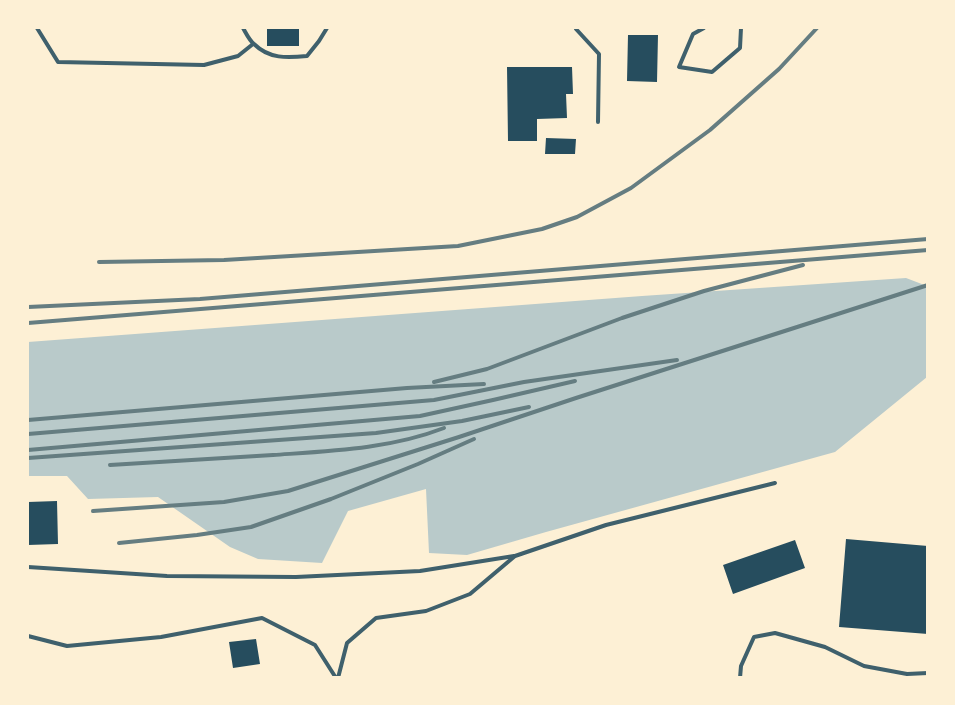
<!DOCTYPE html>
<style>
body{margin:0}
#map{position:relative;width:955px;height:705px;overflow:hidden;background:#fdf0d5;font-family:"Fira Sans Condensed",sans-serif}
canvas{display:block}
.frame{position:absolute;inset:0;border:29px solid #fdf0d5;pointer-events:none}
</style>
<div id="map">
<canvas width="955" height="705"></canvas>
<div class="frame"></div>
</div>
<script>
const ctx = document.querySelector('canvas').getContext('2d');
ctx.lineJoin = 'round';
function paint(path, color) { ctx.fillStyle = color; ctx.fill(path, 'evenodd'); }
function trace(path, color, width, dash) { ctx.strokeStyle = color; ctx.lineWidth = width; ctx.lineCap = dash ? 'butt' : 'round'; ctx.setLineDash(dash || []); ctx.stroke(path); }
const green = new Path2D(`
 M 906,278 L 927,286 L 927,377 L 835,452 L 546,532 L 467,555 L 429,553 L 426,489 L 348,511 L 322,563 L 258,559 L 230,547 L 158,497 L 88,499 L 67,476 L 28,476 L 28,342 L 642,296 Z`);
const building = new Path2D(`
 M 267,28 L 299,28 L 299,46 L 267,46 Z
 M 628,35 L 658,35 L 657,82 L 627,81 Z
 M 507,67 L 572,67 L 573,94 L 566,94 L 567,118 L 537,119 L 537,141 L 508,141 Z
 M 546,138 L 576,139 L 575,154 L 545,154 Z
 M 57,501 L 58,544 L 28,545 L 28,502 Z
 M 846,539 L 928,546 L 928,634 L 839,627 Z
 M 795,540 L 805,568 L 733,594 L 723,565 Z
 M 256,639 L 260,664 L 233,668 L 229,642 Z`);
const service = new Path2D(`
 M 37,28 L 58,62 L 204,65 L 238,56 L 253,44
 M 243,28 C 246,33 249,40 254,44 C 269,59 287,58 307,56 L 319,41 L 327,28
 M 576,28 L 576,29 L 599,54 L 598,122
 M 704,28 L 693,34 L 679,67 L 712,72 L 740,48 L 741,28
 M 28,567 L 167,576 L 296,577 L 420,571 L 514,556
 M 28,636 L 67,646 L 161,637 L 262,618 L 315,645 L 336,678
 M 338,678 L 347,643 L 376,618 L 426,611 L 470,594 L 515,556 L 606,525 L 775,483
 M 740,678 L 741,666 L 754,637 L 775,633 L 825,647 L 864,666 L 907,674 L 928,673`);
const rail = new Path2D(`
 M 99,262 L 224,260 L 458,246 L 542,229 L 577,217 L 631,188 L 710,130 L 779,69 L 817,28
 M 28,307 L 200,299 L 928,239
 M 28,323 L 928,250
 M 434,382 L 487,369 L 622,318 L 704,291 L 803,265
 M 28,420 L 407,388 L 484,384
 M 28,434 L 434,400 L 524,382 L 677,360
 M 28,450 L 420,416 L 493,400 L 575,381
 M 28,458 L 376,433 L 462,421 L 529,407
 M 110,465 C 164,462 219,458 273,455 C 331,451 390,449 444,428
 M 93,511 L 224,502 L 288,491 L 459,437 L 576,398 L 928,285
 M 119,543 L 197,535 L 251,527 L 331,499 L 418,464 L 474,439`);
paint(green, '#b9caca');
paint(building, '#264d5e');
trace(service, '#3f606c', 4);
trace(rail, '#657d81', 4);
</script>
